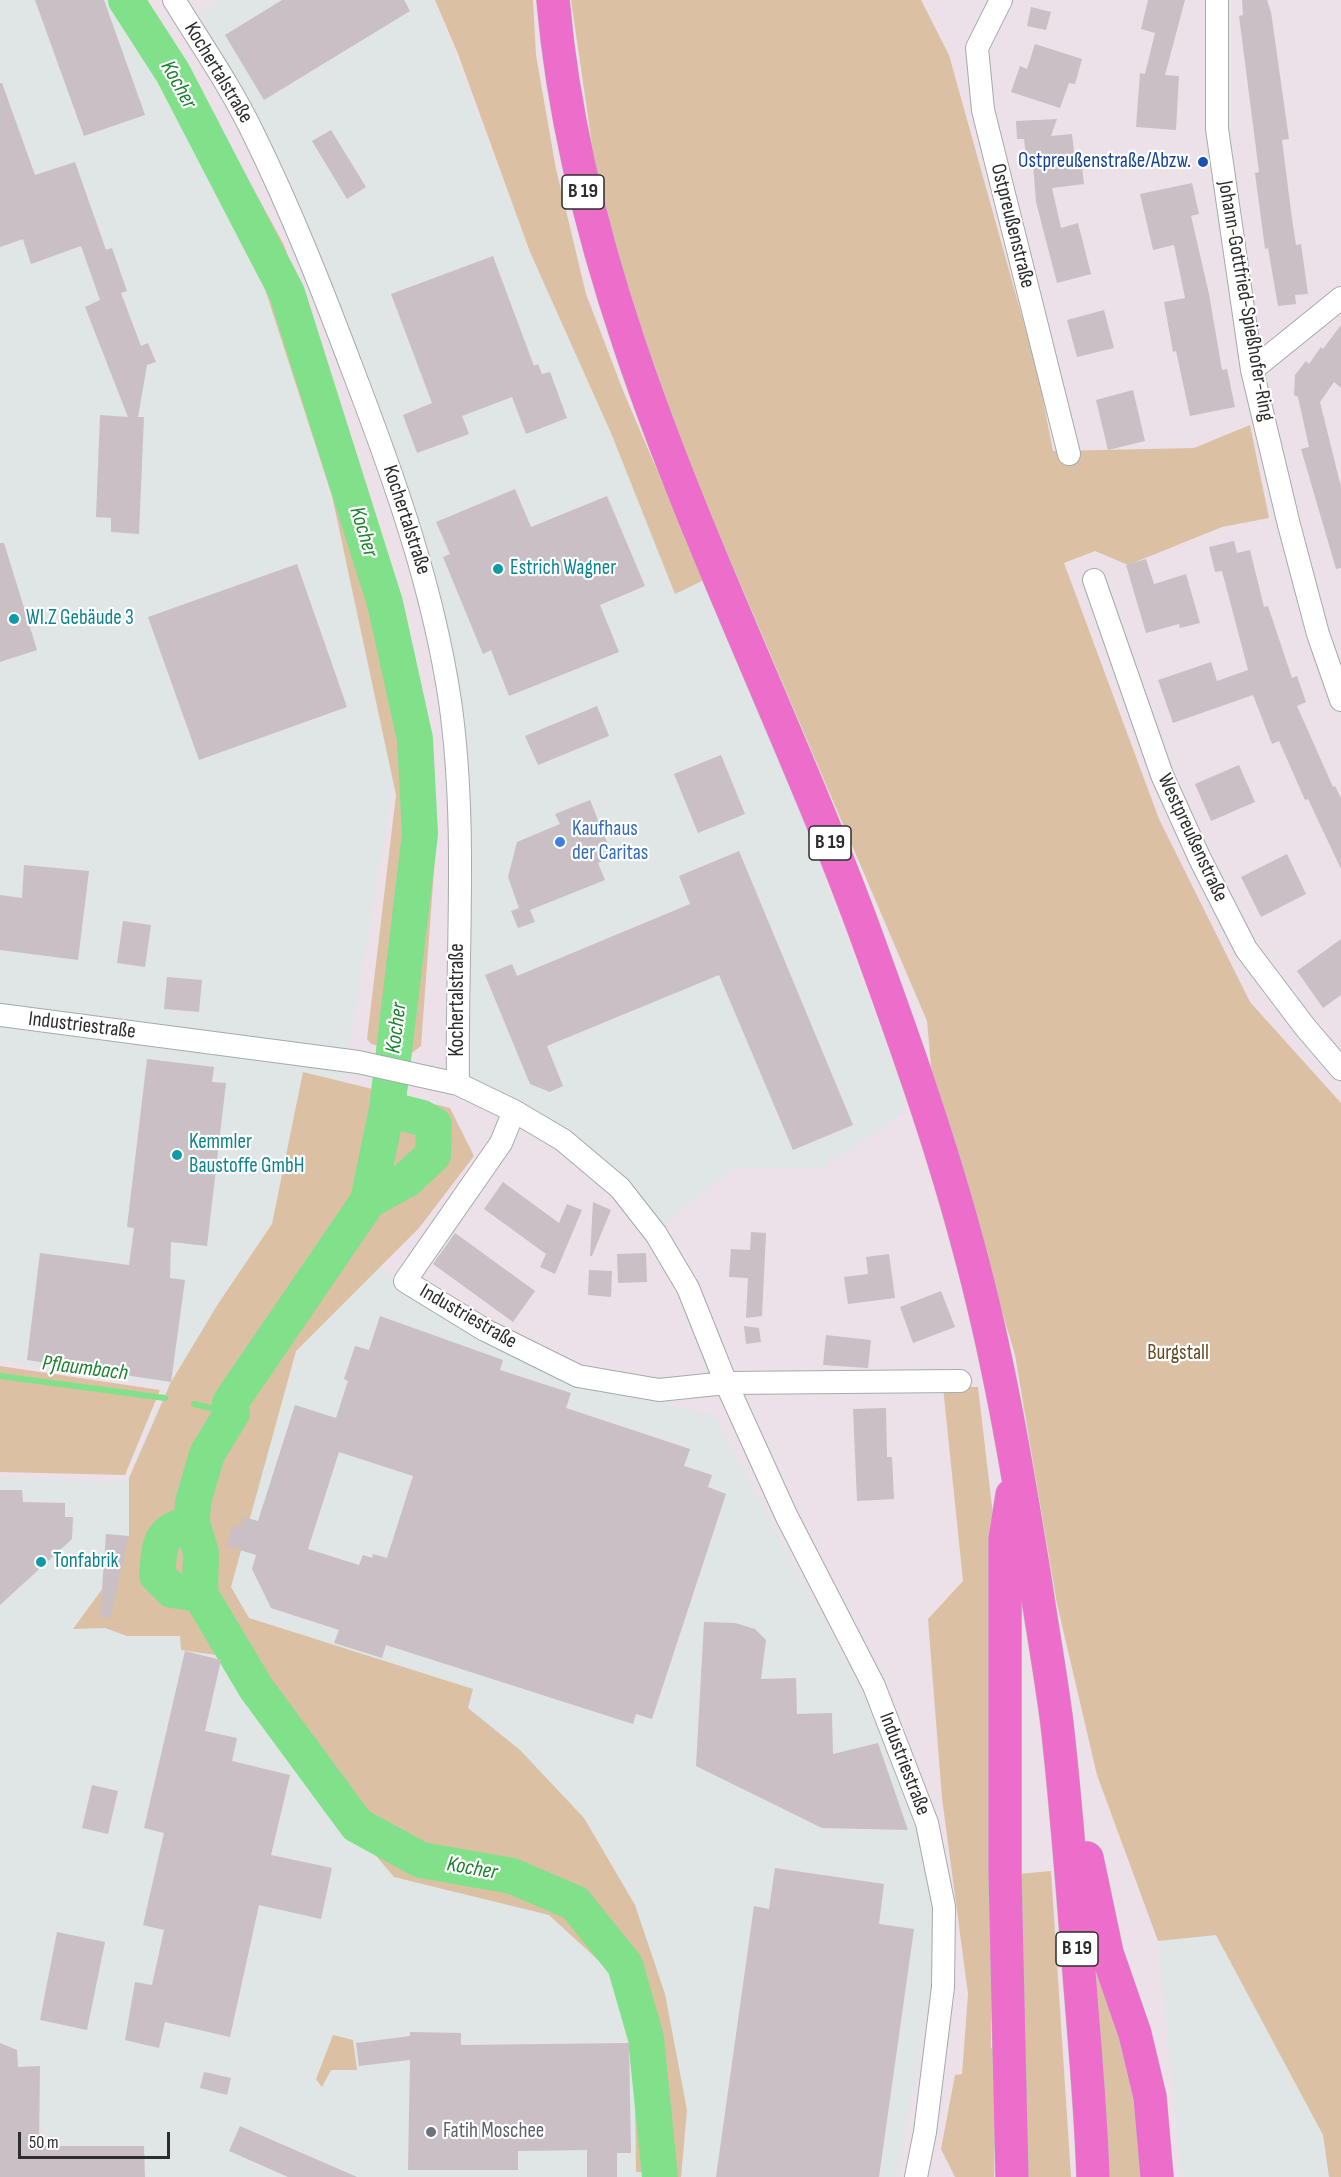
<!DOCTYPE html>
<meta charset="utf-8">
<style>
body{margin:0}
#map{position:relative;width:1341px;height:2177px;overflow:hidden;background:#ece1e8;font-family:"Sofia Sans Condensed",sans-serif}
canvas{display:block}
.scale{position:absolute;left:18px;top:2132px;width:152px;height:27px;box-sizing:border-box;border:3px solid #2d2d2d;border-top:0;padding-left:8px;font-size:18px;line-height:21px;white-space:nowrap;color:#2d2d2d;-webkit-text-stroke:4px #fff;paint-order:stroke}
</style>
<div id="map">
<canvas width="1341" height="2177"></canvas>
<div class="scale">50 m</div>
</div>
<script>
const ctx = document.querySelector('canvas').getContext('2d');
ctx.lineJoin = 'round';
function paint(path, color) { ctx.fillStyle = color; ctx.fill(path, 'evenodd'); }
function trace(path, color, width, dash) { ctx.strokeStyle = color; ctx.lineWidth = width; ctx.lineCap = dash ? 'butt' : 'round'; ctx.setLineDash(dash || []); ctx.stroke(path); }
function drawText(font, color, halo, rows, align = 'center') {
  ctx.font = font + ' "Sofia Sans Condensed",sans-serif'; ctx.lineWidth = 4.5; ctx.setLineDash([]); ctx.textBaseline = 'middle'; ctx.strokeStyle = halo; ctx.fillStyle = color; for (const [text, x, y, turn = 0] of rows) {
    ctx.save(); ctx.translate(x, y); ctx.rotate((+turn || 0) * Math.PI / 180); ctx.textAlign = isNaN(turn) ? turn : align; if (halo) ctx.strokeText(text, 0, 0); ctx.fillText(text, 0, 0); ctx.restore();
  }
}
const industrial = new Path2D(`
 M 0,0 L 114,0 L 165,93 L 287,336 L 349,570 L 394,784 L 322,1205 L 379,1266 L 489,1341 L 576,1385 L 715,1415 L 869,1705 L 918,1837 L 936,1908 L 933,1977 L 898,2177 L 0,2177 L 0,1477 L 127,1481 L 167,1385 L 0,1361 Z
 M 219,0 L 435,0 L 530,252 L 611,433 L 675,593 L 704,580 L 799,809 L 904,1093 L 904,1113 L 823,1168 L 737,1167 L 661,1226 L 467,1078 L 458,704 L 429,549 L 380,411 L 286,171 L 201,14 Z
 M 1216,1934 L 1323,2135 L 1329,2177 L 1181,2177 L 1158,1941 Z`);
const green = new Path2D(`
 M 116,0 L 143,0 L 204,98 L 284,245 L 368,494 L 422,694 L 437,830 L 421,1046 L 412,1053 L 371,1044 L 367,1039 L 396,795 L 332,496 L 253,252 Z
 M 435,0 L 533,0 L 536,55 L 556,169 L 586,294 L 624,393 L 704,580 L 675,594 L 611,433 L 530,252 L 458,54 Z
 M 571,0 L 921,0 L 949,55 L 1038,374 L 1053,451 L 1194,448 L 1250,425 L 1269,518 L 1222,527 L 1128,565 L 1095,551 L 1064,563 L 1159,819 L 1250,1002 L 1341,1103 L 1341,2177 L 1329,2177 L 1323,2135 L 1216,1935 L 1158,1941 L 1097,1775 L 1057,1604 L 1015,1355 L 932,1077 L 927,1021 L 658,391 L 598,186 Z
 M 303,1072 L 450,1108 L 474,1156 L 419,1228 L 296,1351 L 231,1587 L 249,1618 L 473,1689 L 468,1708 L 520,1750 L 584,1818 L 635,1905 L 665,1994 L 687,2110 L 681,2177 L 662,2177 L 664,2173 L 636,2172 L 634,1993 L 549,1915 L 394,1877 L 251,1708 L 223,1656 L 181,1650 L 180,1636 L 127,1636 L 105,1628 L 73,1629 L 103,1588 L 129,1536 L 129,1478 L 171,1382 L 218,1304 L 272,1224 ZM 201,1616 L 227,1617 L 240,1643 L 212,1640 Z
 M 0,1366 L 160,1390 L 125,1475 L 0,1472 Z
 M 943,1387 L 978,1387 L 993,1515 L 991,2048 L 995,2049 L 994,2177 L 955,2177 L 941,2149 L 955,2075 L 962,2074 L 968,1994 L 942,1798 L 928,1619 L 963,1581 Z
 M 1051,1871 L 1071,2177 L 1020,2177 L 1018,1874 Z
 M 1093,1964 C 1129,2027 1136,2106 1141,2177 L 1107,2177 Z
 M 333,2035 L 353,2040 L 357,2070 L 331,2070 L 322,2087 L 316,2079 Z`);
const stream = new Path2D(`
 M 0,1376 L 165,1398
 M 194,1404 L 232,1413`);
const river = new Path2D(`
 M 126,0 L 173,73 L 287,293 L 385,603 L 415,739 L 420,834 L 387,1109 L 368,1201 L 230,1403 L 232,1413 L 207,1454 L 193,1502 L 192,1523 L 201,1553 L 200,1594 L 256,1688 L 357,1825 L 421,1860 L 512,1876 L 575,1903 L 625,1965 L 646,2038 L 660,2177
 M 368,1201 L 406,1180 L 433,1155 L 434,1125 L 422,1118 L 387,1109
 M 192,1523 C 158,1531 160,1544 157,1575 L 172,1590 L 200,1594`);
const building = new Path2D(`
 M 35,0 L 104,0 L 145,115 L 84,136 Z
 M 282,0 L 404,0 L 410,11 L 264,100 L 225,35 Z
 M 1148,0 L 1185,0 L 1165,75 L 1179,76 L 1176,130 L 1136,127 L 1140,73 L 1145,74 L 1155,33 L 1141,29 Z
 M 1242,0 L 1267,0 L 1271,12 L 1289,139 L 1282,140 L 1292,219 L 1296,245 L 1301,244 L 1308,294 L 1295,295 L 1296,304 L 1278,306 L 1268,248 L 1265,249 L 1255,173 L 1259,172 L 1239,16 L 1243,15 Z
 M 1031,7 L 1051,12 L 1046,30 L 1027,26 Z
 M 1035,44 L 1082,59 L 1075,84 L 1069,83 L 1060,108 L 1011,92 L 1020,66 L 1027,69 Z
 M 0,83 L 2,83 L 35,175 L 75,162 L 106,250 L 112,248 L 127,291 L 121,293 L 141,346 L 148,343 L 156,362 L 147,365 L 138,417 L 144,417 L 139,534 L 111,532 L 111,518 L 96,517 L 100,415 L 128,417 L 85,307 L 100,300 L 81,246 L 31,264 L 23,239 L 0,247 Z
 M 1057,119 L 1051,136 L 1072,134 L 1075,160 L 1081,158 L 1084,184 L 1052,188 L 1061,228 L 1078,223 L 1091,274 L 1057,283 L 1036,202 L 1033,164 L 1027,165 L 1024,139 L 1017,139 L 1016,121 Z
 M 331,130 L 366,187 L 347,199 L 312,141 Z
 M 1192,183 L 1199,214 L 1191,216 L 1209,294 L 1222,370 L 1227,369 L 1235,407 L 1190,416 L 1176,351 L 1173,352 L 1164,302 L 1185,298 L 1174,245 L 1153,250 L 1140,194 Z
 M 493,256 L 534,366 L 538,364 L 542,374 L 550,372 L 567,418 L 526,434 L 512,397 L 462,416 L 469,434 L 417,453 L 403,415 L 432,403 L 391,294 Z
 M 1104,310 L 1114,348 L 1077,357 L 1067,320 Z
 M 1341,325 L 1341,388 L 1334,382 L 1320,402 L 1341,487 L 1341,568 L 1336,569 L 1301,449 L 1309,447 L 1298,397 L 1294,395 L 1295,375 L 1306,361 L 1309,364 L 1321,347 L 1323,349 Z
 M 1133,390 L 1145,441 L 1108,450 L 1096,400 Z
 M 515,489 L 531,527 L 607,496 L 645,586 L 600,605 L 619,652 L 509,696 L 491,650 L 483,654 L 443,557 L 450,554 L 436,522 Z
 M 1234,541 L 1237,553 L 1250,550 L 1264,607 L 1268,606 L 1292,678 L 1297,676 L 1306,702 L 1297,706 L 1333,787 L 1335,786 L 1341,798 L 1341,869 L 1308,799 L 1305,800 L 1279,741 L 1272,744 L 1253,695 L 1173,723 L 1158,680 L 1211,662 L 1217,681 L 1248,670 L 1222,571 L 1215,572 L 1209,547 Z
 M 0,543 L 4,543 L 37,650 L 0,662 Z
 M 1146,559 L 1154,584 L 1186,574 L 1200,623 L 1180,628 L 1179,624 L 1146,633 L 1126,565 Z
 M 297,564 L 347,707 L 199,760 L 148,617 Z
 M 597,706 L 609,736 L 538,765 L 525,736 Z
 M 721,755 L 745,814 L 698,833 L 674,774 Z
 M 1239,765 L 1255,802 L 1211,821 L 1195,784 Z
 M 590,800 L 613,857 L 598,863 L 605,880 L 530,910 L 535,922 L 518,928 L 511,911 L 519,908 L 508,877 L 517,842 L 560,824 L 555,814 Z
 M 739,851 L 853,1125 L 793,1150 L 719,975 L 547,1046 L 563,1086 L 550,1092 L 530,1084 L 485,975 L 512,964 L 517,976 L 690,904 L 679,876 Z
 M 1287,854 L 1306,894 L 1261,917 L 1241,877 Z
 M 24,865 L 89,871 L 78,960 L 0,950 L 0,895 L 22,898 Z
 M 123,921 L 151,925 L 145,967 L 117,963 Z
 M 1341,939 L 1341,995 L 1323,1008 L 1297,971 Z
 M 167,977 L 202,980 L 199,1012 L 164,1009 Z
 M 147,1059 L 214,1067 L 212,1082 L 226,1083 L 207,1246 L 171,1242 L 170,1278 L 185,1280 L 171,1382 L 27,1360 L 40,1253 L 129,1265 L 134,1228 L 127,1227 Z
 M 503,1182 L 559,1223 L 567,1204 L 582,1210 L 555,1274 L 540,1267 L 546,1254 L 484,1209 Z
 M 593,1202 L 611,1210 L 592,1256 L 590,1256 Z
 M 751,1232 L 766,1233 L 762,1316 L 746,1318 L 748,1278 L 729,1277 L 731,1249 L 750,1250 Z
 M 455,1233 L 535,1291 L 513,1322 L 433,1264 Z
 M 646,1253 L 647,1282 L 618,1283 L 617,1254 Z
 M 889,1254 L 895,1298 L 848,1304 L 844,1277 L 868,1274 L 866,1257 Z
 M 589,1270 L 612,1271 L 611,1297 L 588,1295 Z
 M 941,1291 L 955,1327 L 913,1343 L 900,1307 Z
 M 380,1316 L 503,1360 L 500,1370 L 571,1393 L 566,1408 L 690,1449 L 684,1466 L 712,1475 L 708,1487 L 726,1494 L 652,1719 L 636,1714 L 633,1724 L 386,1645 L 382,1658 L 334,1643 L 339,1630 L 271,1608 L 252,1569 L 256,1555 L 227,1546 L 233,1525 L 240,1527 L 243,1517 L 258,1521 L 295,1405 L 336,1418 L 348,1381 L 344,1379 L 355,1346 L 369,1350 ZM 339,1452 L 413,1476 L 387,1558 L 373,1554 L 372,1558 L 363,1555 L 359,1565 L 308,1549 Z
 M 744,1326 L 759,1328 L 761,1342 L 746,1344 Z
 M 826,1335 L 871,1340 L 868,1368 L 823,1365 Z
 M 886,1408 L 887,1457 L 892,1457 L 894,1499 L 857,1501 L 853,1409 Z
 M 0,1490 L 22,1490 L 23,1502 L 65,1503 L 65,1517 L 73,1517 L 72,1539 L 0,1605 Z
 M 106,1534 L 129,1536 L 110,1618 L 100,1617 Z
 M 704,1622 L 735,1623 L 755,1629 L 766,1640 L 761,1679 L 796,1678 L 797,1714 L 832,1713 L 833,1754 L 878,1743 L 908,1830 L 822,1828 L 696,1766 Z
 M 185,1651 L 221,1660 L 205,1731 L 237,1738 L 232,1761 L 290,1775 L 271,1855 L 332,1868 L 321,1919 L 259,1905 L 230,2037 L 165,2022 L 159,2048 L 125,2040 L 135,1982 L 152,1985 L 164,1930 L 143,1925 L 164,1833 L 144,1828 Z
 M 92,1785 L 118,1791 L 108,1834 L 82,1828 Z
 M 775,1868 L 884,1884 L 879,1924 L 914,1929 L 879,2177 L 716,2177 L 754,1906 L 769,1909 Z
 M 57,1932 L 105,1942 L 87,2030 L 40,2020 Z
 M 410,2032 L 461,2033 L 461,2045 L 629,2043 L 631,2153 L 617,2153 L 617,2177 L 587,2177 L 587,2150 L 518,2151 L 518,2170 L 408,2170 L 410,2060 L 359,2066 L 356,2043 L 410,2036 Z
 M 0,2043 L 17,2050 L 18,2067 L 40,2066 L 39,2146 L 144,2146 L 145,2177 L 0,2177 Z
 M 204,2072 L 231,2078 L 227,2095 L 200,2088 Z
 M 240,2126 L 357,2177 L 288,2177 L 229,2151 Z`);
const minor = new Path2D(`
 M 174,0 C 201,44 231,87 253,133 C 292,212 324,294 355,376 C 396,483 433,588 450,701 C 468,827 456,957 458,1084
 M 1001,0 L 977,48 L 983,110 L 1069,454
 M 1217,0 L 1217,129 L 1252,370 L 1289,525 L 1318,634 L 1341,700
 M 1252,370 L 1341,298
 M 1094,580 L 1162,775 L 1200,859 L 1246,949 L 1305,1027 L 1341,1069
 M 0,1015 L 358,1062 L 458,1084 L 514,1111 L 563,1140 L 620,1188 L 656,1234 L 688,1288 L 726,1383 L 786,1515 L 874,1686 L 927,1823 L 944,1907 L 943,1987 L 925,2132 L 916,2177
 M 514,1111 L 501,1143 L 405,1281 L 485,1330 L 578,1376 L 659,1390 L 726,1383 L 960,1381`);
const highway = new Path2D(`
 M 553,0 C 582,335 756,632 869,943 C 905,1042 941,1143 968,1245 C 998,1354 1017,1467 1035,1579 C 1042,1627 1051,1676 1057,1724 C 1067,1811 1073,1898 1080,1985 C 1085,2049 1091,2113 1093,2177
 M 1012,1495 L 1005,1539 L 1005,1872 L 1012,2177
 M 1087,1858 L 1107,1953 L 1135,2034 L 1150,2097 L 1157,2177`);
const markers = [
 [1203,162,6,"#1a4fb4"],
 [498,569,6,"#0f9aa8"],
 [14,619,6,"#0f9aa8"],
 [560,842,6,"#3f7fe0"],
 [177,1155,6,"#0f9aa8"],
 [41,1562,6,"#0f9aa8"],
 [431,2132,6,"#6b7280"]
];
const shields = [
 [583,192,42],
 [830,843,42],
 [1077,1949,42]
];
const shieldNames = [
 ["B 19",583,192],
 ["B 19",830,843],
 ["B 19",1077,1949]
];
const streetNames = [
 ["Kochertalstraße",218,73,59],
 ["Ostpreußenstraße",1012,226,76],
 ["Johann-Gottfried-Spießhofer-Ring",1245,301,80],
 ["Kochertalstraße",406,520,72],
 ["Westpreußenstraße",1192,838,65],
 ["Kochertalstraße",458,1000,-90],
 ["Industriestraße",82,1026,7],
 ["Industriestraße",468,1317,30],
 ["Industriestraße",904,1764,69]
];
const transitNames = [
 ["Ostpreußenstraße/Abzw.",1191,162]
];
const cultureNames = [
 ["Estrich Wagner",510,569],
 ["WI.Z Gebäude 3",26,619],
 ["Kemmler",189,1143],
 ["Baustoffe GmbH",189,1167],
 ["Tonfabrik",53,1562]
];
const shopNames = [
 ["Kaufhaus",572,830],
 ["der Caritas",572,854]
];
const parkNames = [
 ["Burgstall",1178,1354]
];
const worshipNames = [
 ["Fatih Moschee",443,2132]
];
const waterNames = [
 ["Kocher",178,85,61],
 ["Kocher",363,532,73],
 ["Kocher",397,1028,-83],
 ["Pflaumbach",85,1369,7],
 ["Kocher",472,1869,10]
];
paint(industrial, '#e0e5e6');
paint(green, '#dcc0a4');
trace(stream, '#81e18b', 6);
trace(river, '#81e18b', 36);
paint(building, '#c9bfc5');
trace(minor, '#a3acaa', 24);
trace(highway, '#c4c4c4', 34);
trace(minor, '#fff', 22);
trace(highway, '#ec6dca', 33);
for (const [x, y, r, color] of markers) { const dot = new Path2D(); dot.arc(x, y, r, 0, 2 * Math.PI); ctx.fillStyle = color; ctx.fill(dot); trace(dot, '#fff', 2); }
for (const [x, y, w] of shields) { const box = new Path2D(); box.roundRect(x - w / 2, y - 17, w, 34, 4.5); ctx.fillStyle = '#fff'; ctx.fill(box); trace(box, '#2d2d2d', 1.5); }
drawText('bold 20px', '#2d2d2d', null, shieldNames);
drawText('21px', '#2d2d2d', '#fff', streetNames);
drawText('21px', '#164399', '#fff', transitNames, 'right');
drawText('21px', '#0d838f', '#fff', cultureNames, 'left');
drawText('21px', '#366cbe', '#fff', shopNames, 'left');
drawText('21px', '#634b24', '#fff', parkNames);
drawText('21px', '#5b616d', '#fff', worshipNames, 'left');
drawText('italic 22px', '#1d832f', '#fff', waterNames);
</script>
